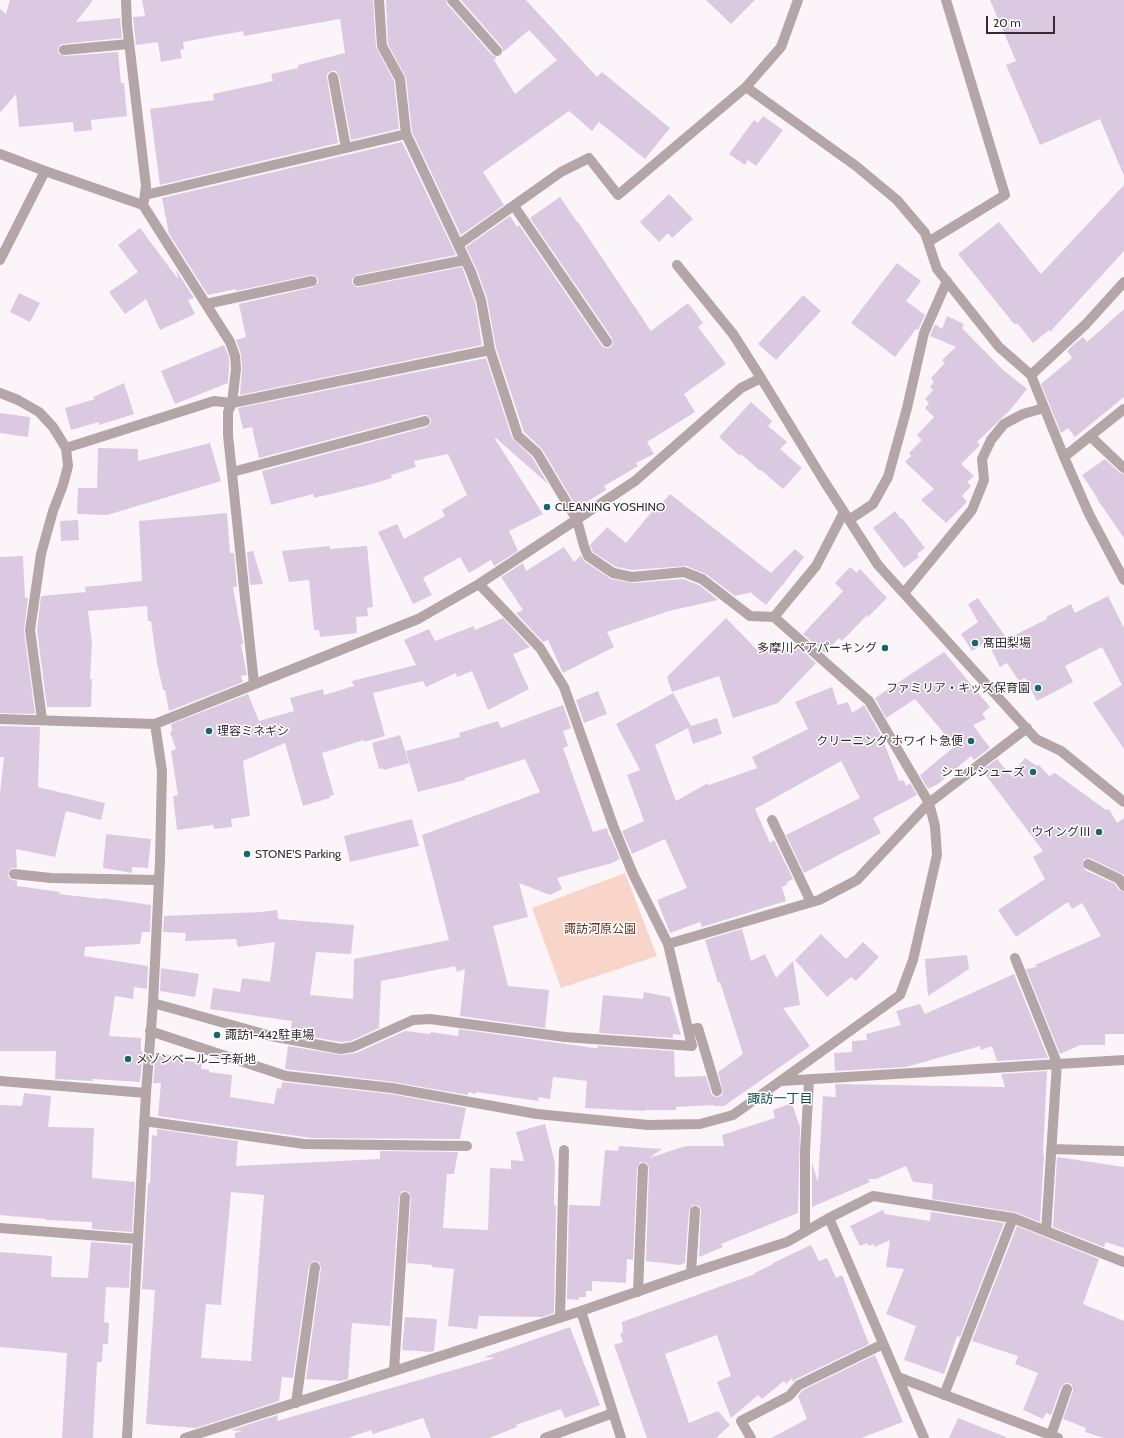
<!DOCTYPE html>
<meta charset="utf-8">
<style>
body{margin:0}
#map{position:relative;width:1124px;height:1438px;overflow:hidden;background:#fbf5f9;font-family:Cabin,sans-serif}
canvas{display:block}
.scale{position:absolute;left:986px;top:16px;width:69px;height:18px;box-sizing:border-box;border:2px solid #362b31;border-top:0;padding-left:5px;font-size:12px;line-height:14px;white-space:nowrap;color:#362b31;-webkit-text-stroke:3px #fff;paint-order:stroke}
</style>
<div id="map">
<canvas width="1124" height="1438"></canvas>
<div class="scale">20 m</div>
</div>
<script>
const ctx = document.querySelector('canvas').getContext('2d');
ctx.lineJoin = 'round';
function paint(path, color) { ctx.fillStyle = color; ctx.fill(path, 'evenodd'); }
function trace(path, color, width, dash) { ctx.strokeStyle = color; ctx.lineWidth = width; ctx.lineCap = dash ? 'butt' : 'round'; ctx.setLineDash(dash || []); ctx.stroke(path); }
function drawText(font, color, halo, rows, align = 'center') {
  ctx.font = font + ' Cabin,"Noto Sans JP",sans-serif'; ctx.lineWidth = 3; ctx.setLineDash([]); ctx.textBaseline = 'middle'; ctx.strokeStyle = halo; ctx.fillStyle = color; for (const [text, x, y, turn = 0] of rows) {
    ctx.save(); ctx.translate(x, y); ctx.rotate((+turn || 0) * Math.PI / 180); ctx.textAlign = isNaN(turn) ? turn : align; if (halo) ctx.strokeText(text, 0, 0); ctx.fillText(text, 0, 0); ctx.restore();
  }
}
const green = new Path2D(`
 M 625,873 L 657,956 L 561,988 L 532,908 Z`);
const building = new Path2D(`
 M 10,0 L 93,0 L 76,22 L 120,18 L 122,38 L 63,44 L 60,45 L 58,50 L 59,54 L 65,56 L 118,52 L 121,83 L 124,83 L 127,116 L 91,120 L 92,130 L 74,132 L 73,122 L 19,127 L 16,94 L 0,113 L 0,9 L 6,14 Z
 M 142,0 L 373,0 L 376,47 L 394,81 L 399,129 L 351,140 L 339,76 L 336,71 L 331,71 L 327,74 L 327,78 L 338,143 L 160,185 L 150,109 L 214,100 L 213,94 L 273,81 L 271,74 L 298,68 L 298,65 L 345,53 L 340,19 L 244,36 L 243,31 L 183,42 L 184,49 L 180,50 L 182,58 L 161,62 L 158,42 L 136,45 L 133,17 L 145,16 Z
 M 386,0 L 446,0 L 447,4 L 492,55 L 497,57 L 494,60 L 515,94 L 557,60 L 529,30 L 503,52 L 502,47 L 461,0 L 526,0 L 597,77 L 602,72 L 670,128 L 645,159 L 599,122 L 592,131 L 569,111 L 483,172 L 504,205 L 461,235 L 412,132 L 406,78 L 388,44 Z
 M 706,0 L 755,0 L 731,24 Z
 M 990,0 L 1124,0 L 1124,176 L 1100,119 L 1040,145 L 1006,65 L 1016,61 Z
 M 763,116 L 783,130 L 756,166 L 748,160 L 745,165 L 729,154 L 754,120 L 758,123 Z
 M 402,142 L 456,255 L 357,275 L 352,279 L 352,283 L 356,287 L 359,287 L 462,267 L 475,302 L 482,345 L 240,395 L 242,368 L 241,354 L 236,340 L 246,337 L 239,304 L 313,287 L 318,283 L 318,279 L 314,275 L 311,275 L 236,291 L 236,289 L 208,295 L 169,234 L 162,198 Z
 M 1124,185 L 1124,251 L 1050,332 L 1049,330 L 1033,343 L 1018,324 L 1014,324 L 958,254 L 999,222 L 1041,274 Z
 M 669,194 L 693,219 L 672,238 L 668,233 L 659,242 L 640,222 Z
 M 560,197 L 577,222 L 578,222 L 651,331 L 688,303 L 703,323 L 698,327 L 726,364 L 684,394 L 695,412 L 647,442 L 654,454 L 636,463 L 638,466 L 604,486 L 606,490 L 577,508 L 542,449 L 524,432 L 496,348 L 487,298 L 477,270 L 466,247 L 510,216 L 517,227 L 519,225 L 602,346 L 605,348 L 610,348 L 613,344 L 612,338 L 530,218 Z
 M 140,228 L 178,279 L 176,270 L 194,298 L 188,300 L 195,314 L 160,330 L 146,299 L 125,314 L 109,292 L 138,272 L 118,245 Z
 M 897,263 L 921,281 L 906,301 L 925,315 L 918,330 L 916,329 L 895,357 L 851,323 Z
 M 19,293 L 40,303 L 30,322 L 10,312 Z
 M 803,295 L 821,311 L 776,360 L 758,344 Z
 M 1124,309 L 1124,397 L 1075,437 L 1068,428 L 1061,433 L 1041,384 L 1072,358 L 1067,351 L 1073,345 L 1083,337 L 1087,342 Z
 M 947,316 L 964,324 L 962,328 L 1002,369 L 1027,389 L 1010,410 L 977,442 L 980,445 L 961,464 L 974,476 L 967,482 L 971,486 L 962,496 L 967,502 L 946,523 L 921,500 L 934,489 L 905,462 L 911,456 L 909,453 L 922,440 L 917,435 L 934,417 L 925,408 L 929,403 L 925,399 L 933,390 L 930,387 L 934,382 L 931,378 L 945,363 L 942,360 L 956,347 L 930,336 L 935,324 L 942,329 Z
 M 224,345 L 229,357 L 229,369 L 228,383 L 175,404 L 161,371 Z
 M 486,358 L 512,438 L 532,457 L 548,484 L 496,438 L 495,439 L 543,514 L 509,531 L 518,551 L 494,566 L 491,560 L 469,573 L 460,557 L 423,578 L 432,595 L 413,604 L 378,532 L 397,524 L 404,539 L 445,516 L 442,510 L 467,495 L 448,454 L 414,461 L 416,467 L 391,475 L 392,478 L 372,484 L 314,498 L 313,494 L 271,505 L 262,471 L 427,427 L 431,423 L 431,419 L 427,415 L 423,415 L 259,458 L 252,427 L 243,429 L 238,408 Z
 M 124,383 L 134,414 L 99,425 L 99,422 L 71,430 L 65,408 L 95,399 L 93,397 Z
 M 751,402 L 772,421 L 768,426 L 787,442 L 780,449 L 802,468 L 783,489 L 761,470 L 760,471 L 741,454 L 740,456 L 719,437 Z
 M 0,413 L 30,417 L 28,437 L 0,433 Z
 M 210,443 L 221,481 L 107,515 L 77,514 L 78,488 L 97,488 L 98,448 L 138,449 L 138,461 Z
 M 1105,459 L 1120,473 L 1124,474 L 1124,538 L 1097,499 L 1098,499 L 1082,475 Z
 M 670,494 L 771,573 L 795,549 L 804,557 L 784,583 L 785,584 L 782,585 L 766,605 L 751,593 L 753,592 L 735,596 L 706,574 L 686,566 L 632,570 L 616,567 L 593,552 L 590,545 L 607,527 L 626,543 L 654,509 L 656,510 Z
 M 895,511 L 901,519 L 902,518 L 925,548 L 917,554 L 919,557 L 904,568 L 873,528 Z
 M 227,513 L 230,553 L 234,553 L 237,587 L 233,587 L 243,642 L 243,644 L 241,645 L 247,675 L 241,676 L 243,682 L 169,711 L 165,690 L 163,690 L 157,663 L 151,621 L 148,621 L 147,606 L 88,611 L 92,643 L 90,679 L 92,679 L 91,707 L 47,707 L 37,630 L 41,596 L 86,592 L 85,587 L 142,581 L 139,521 Z
 M 78,520 L 79,540 L 61,541 L 60,521 Z
 M 330,546 L 330,549 L 367,546 L 373,607 L 367,608 L 368,616 L 356,617 L 357,633 L 320,637 L 319,630 L 314,630 L 309,580 L 289,582 L 282,551 Z
 M 564,547 L 574,562 L 581,555 L 584,561 L 611,579 L 633,583 L 683,579 L 699,585 L 718,600 L 669,611 L 607,632 L 614,647 L 563,673 L 548,640 L 543,642 L 516,613 L 523,610 L 501,577 L 523,563 L 526,571 Z
 M 253,551 L 263,584 L 250,585 L 247,552 Z
 M 23,556 L 25,598 L 28,598 L 24,631 L 35,714 L 0,713 L 0,557 Z
 M 850,567 L 857,573 L 860,569 L 887,598 L 868,617 L 867,615 L 842,641 L 839,638 L 825,653 L 803,634 L 843,591 L 835,583 Z
 M 1108,596 L 1124,628 L 1124,749 L 1093,703 L 1122,685 L 1102,647 L 1065,666 L 1073,682 L 1037,701 L 1025,678 L 1019,681 L 1007,663 L 1000,667 L 987,641 L 972,651 L 961,634 L 978,622 L 968,604 L 978,598 L 1007,639 L 1047,619 L 1046,617 L 1071,604 L 1075,613 Z
 M 503,618 L 530,647 L 513,654 L 529,689 L 488,710 L 472,671 L 457,677 L 456,673 L 426,687 L 423,681 L 373,693 L 385,736 L 364,742 L 364,740 L 322,753 L 334,795 L 330,796 L 330,798 L 303,806 L 285,743 L 243,761 L 250,816 L 231,819 L 232,827 L 214,829 L 213,825 L 177,830 L 173,796 L 178,795 L 171,751 L 176,749 L 170,732 L 172,731 L 171,724 L 248,694 L 259,721 L 294,711 L 290,698 L 323,689 L 324,695 L 354,686 L 352,681 L 416,665 L 404,640 L 429,629 L 435,641 L 474,626 L 475,630 Z
 M 726,618 L 760,653 L 794,643 L 816,663 L 778,703 L 733,718 L 719,676 L 672,692 L 667,677 Z
 M 944,652 L 990,707 L 982,714 L 986,719 L 973,725 L 990,748 L 974,760 L 971,756 L 938,784 L 928,789 L 920,775 L 955,746 L 915,699 L 886,718 L 875,698 Z
 M 832,687 L 838,705 L 848,702 L 852,713 L 864,705 L 881,735 L 899,781 L 903,780 L 907,786 L 910,783 L 917,795 L 873,818 L 881,833 L 804,873 L 786,835 L 860,798 L 841,761 L 755,809 L 770,843 L 774,840 L 793,879 L 787,882 L 788,884 L 782,887 L 786,901 L 702,927 L 700,922 L 670,933 L 657,900 L 687,888 L 665,839 L 632,854 L 622,831 L 644,821 L 627,775 L 640,770 L 616,724 L 673,693 L 691,726 L 688,727 L 717,718 L 722,734 L 693,744 L 688,728 L 655,745 L 676,801 L 708,783 L 709,785 L 757,768 L 752,757 L 808,729 L 795,702 Z
 M 598,691 L 607,714 L 584,723 L 576,700 Z
 M 563,705 L 571,728 L 563,731 L 568,746 L 563,748 L 593,832 L 607,828 L 609,836 L 610,836 L 620,859 L 612,863 L 557,878 L 562,889 L 550,895 L 519,883 L 528,917 L 493,926 L 508,986 L 549,990 L 545,1028 L 460,1016 L 465,969 L 457,972 L 455,966 L 381,981 L 379,1027 L 381,1027 L 351,1041 L 341,1042 L 290,1033 L 292,1021 L 210,1009 L 213,988 L 240,992 L 242,978 L 270,982 L 275,942 L 238,947 L 236,939 L 185,941 L 186,933 L 163,932 L 164,916 L 260,912 L 277,910 L 278,919 L 354,925 L 351,954 L 316,952 L 310,995 L 353,999 L 354,959 L 449,940 L 422,835 L 540,792 L 525,759 L 465,778 L 465,780 L 418,792 L 406,751 L 460,737 L 459,733 L 498,721 L 501,728 Z
 M 0,726 L 40,727 L 38,787 L 105,803 L 101,820 L 66,811 L 55,857 L 16,849 L 17,868 L 12,868 L 9,871 L 8,876 L 10,879 L 17,881 L 17,886 L 60,892 L 59,894 L 102,899 L 102,898 L 151,905 L 150,932 L 142,932 L 140,944 L 85,947 L 84,956 L 148,966 L 147,989 L 134,987 L 133,999 L 115,996 L 109,1036 L 141,1038 L 141,1051 L 143,1052 L 140,1082 L 93,1079 L 93,1081 L 55,1079 L 56,1051 L 0,1051 L 0,793 L 4,757 L 0,757 Z
 M 400,735 L 409,763 L 384,770 L 383,768 L 379,769 L 372,743 Z
 M 1025,758 L 1037,766 L 1038,764 L 1049,776 L 1055,773 L 1106,810 L 1109,809 L 1117,823 L 1124,818 L 1124,875 L 1090,858 L 1084,859 L 1082,864 L 1085,870 L 1115,884 L 1119,890 L 1124,892 L 1124,1034 L 1105,1034 L 1105,1045 L 1080,1045 L 1060,1054 L 1026,969 L 1037,967 L 1035,965 L 1101,936 L 1082,903 L 1072,909 L 1068,902 L 1016,937 L 998,910 L 1045,879 L 1033,857 L 1043,851 L 982,770 L 997,759 L 1011,776 Z
 M 412,819 L 419,846 L 350,862 L 344,836 Z
 M 106,834 L 151,839 L 148,868 L 132,867 L 132,873 L 103,868 Z
 M 742,929 L 751,961 L 765,954 L 776,978 L 793,961 L 800,1005 L 783,1008 L 810,1046 L 724,1106 L 714,1106 L 714,1105 L 676,1107 L 676,1110 L 645,1110 L 645,1111 L 585,1108 L 587,1081 L 553,1077 L 550,1099 L 538,1097 L 539,1101 L 476,1092 L 475,1094 L 468,1092 L 468,1095 L 393,1082 L 285,1069 L 288,1046 L 342,1055 L 356,1053 L 405,1031 L 430,1034 L 431,1032 L 458,1036 L 459,1029 L 594,1048 L 598,1048 L 598,1046 L 674,1051 L 675,1077 L 706,1076 L 711,1093 L 713,1096 L 718,1097 L 722,1095 L 723,1092 L 718,1072 L 743,1054 L 720,982 L 718,983 L 705,940 Z
 M 821,934 L 846,959 L 863,942 L 879,957 L 856,981 L 851,977 L 827,997 L 795,960 Z
 M 967,955 L 969,969 L 928,996 L 925,959 Z
 M 161,968 L 199,974 L 195,997 L 160,991 Z
 M 1014,974 L 1048,1058 L 997,1061 L 992,1046 L 981,1050 L 980,1046 L 906,1067 L 835,1071 L 834,1053 L 852,1052 L 852,1041 L 867,1040 L 866,1034 L 901,1025 L 896,1011 L 920,1004 L 925,1014 Z
 M 644,992 L 670,997 L 681,1035 L 673,1034 L 673,1038 L 599,1033 L 603,995 L 643,999 Z
 M 156,1053 L 181,1056 L 180,1060 L 202,1063 L 201,1069 L 209,1070 L 209,1072 L 232,1075 L 230,1097 L 274,1104 L 277,1088 L 281,1089 L 282,1082 L 391,1094 L 466,1108 L 460,1139 L 311,1138 L 158,1116 L 161,1083 L 153,1083 Z
 M 1047,1071 L 1043,1154 L 1044,1155 L 1040,1222 L 1014,1212 L 932,1199 L 933,1184 L 913,1182 L 906,1166 L 876,1179 L 868,1179 L 870,1182 L 812,1207 L 812,1163 L 818,1182 L 823,1096 L 836,1097 L 835,1084 L 1005,1087 L 1001,1074 Z
 M 24,1093 L 51,1096 L 48,1127 L 94,1128 L 92,1178 L 135,1182 L 132,1232 L 92,1229 L 92,1222 L 46,1220 L 46,1219 L 0,1215 L 0,1105 L 22,1106 Z
 M 792,1103 L 800,1127 L 798,1213 L 721,1244 L 723,1247 L 699,1257 L 701,1211 L 699,1206 L 692,1205 L 689,1211 L 685,1263 L 679,1265 L 646,1261 L 649,1168 L 647,1163 L 640,1162 L 637,1168 L 633,1260 L 627,1259 L 626,1283 L 592,1281 L 592,1291 L 586,1291 L 586,1297 L 579,1297 L 579,1300 L 567,1299 L 569,1205 L 600,1206 L 605,1150 L 618,1151 L 619,1146 L 662,1149 L 649,1158 L 686,1146 L 724,1146 L 722,1135 L 775,1118 L 773,1110 Z
 M 545,1124 L 555,1163 L 554,1205 L 556,1205 L 554,1313 L 542,1317 L 479,1316 L 477,1329 L 448,1326 L 454,1269 L 432,1267 L 432,1265 L 407,1263 L 411,1197 L 409,1192 L 402,1191 L 399,1197 L 390,1326 L 352,1323 L 348,1379 L 341,1381 L 306,1379 L 321,1268 L 319,1262 L 313,1261 L 309,1266 L 293,1378 L 282,1377 L 279,1401 L 196,1428 L 146,1424 L 155,1290 L 142,1289 L 148,1183 L 150,1183 L 152,1135 L 157,1136 L 157,1129 L 238,1141 L 236,1166 L 380,1159 L 380,1151 L 458,1152 L 454,1174 L 447,1174 L 443,1228 L 488,1230 L 490,1168 L 511,1169 L 511,1160 L 524,1161 L 516,1132 ZM 231,1192 L 264,1195 L 251,1361 L 201,1358 L 206,1304 L 221,1305 Z
 M 1057,1157 L 1124,1167 L 1124,1248 L 1106,1242 L 1104,1247 L 1053,1227 Z
 M 883,1210 L 885,1214 L 930,1221 L 931,1212 L 1004,1223 L 960,1337 L 957,1336 L 944,1374 L 904,1360 L 916,1326 L 886,1314 L 904,1269 L 886,1267 L 890,1240 L 875,1247 L 873,1244 L 869,1246 L 867,1243 L 860,1246 L 850,1226 Z
 M 1017,1226 L 1099,1259 L 1083,1304 L 1124,1321 L 1124,1438 L 1104,1438 L 1085,1432 L 1086,1428 L 1063,1419 L 1073,1391 L 1072,1385 L 1069,1383 L 1065,1383 L 1061,1387 L 1051,1415 L 1046,1413 L 1043,1419 L 1023,1410 L 1038,1373 L 1015,1364 L 1018,1356 L 972,1341 Z
 M 91,1242 L 131,1245 L 129,1288 L 106,1287 L 104,1322 L 109,1323 L 108,1344 L 103,1344 L 102,1362 L 97,1362 L 93,1438 L 62,1438 L 67,1353 L 0,1347 L 0,1252 L 52,1256 L 51,1277 L 88,1278 Z
 M 811,1245 L 819,1261 L 827,1258 L 836,1278 L 842,1275 L 869,1344 L 796,1379 L 793,1382 L 792,1378 L 786,1384 L 784,1381 L 762,1399 L 758,1395 L 731,1418 L 717,1382 L 731,1376 L 717,1335 L 665,1354 L 689,1423 L 718,1411 L 730,1425 L 716,1438 L 647,1438 L 614,1345 L 623,1342 L 620,1334 L 623,1332 L 622,1322 L 755,1274 L 753,1274 L 773,1264 L 773,1263 Z
 M 405,1317 L 437,1319 L 434,1351 L 431,1352 L 402,1350 Z
 M 570,1327 L 600,1405 L 565,1418 L 561,1409 L 516,1425 L 517,1427 L 489,1438 L 431,1438 L 423,1418 L 373,1434 L 371,1430 L 348,1438 L 235,1438 L 235,1433 L 242,1431 L 231,1430 L 278,1415 L 277,1421 L 495,1358 L 484,1357 Z
 M 875,1355 L 903,1422 L 861,1438 L 771,1438 L 807,1419 L 798,1396 L 803,1390 Z
 M 958,1418 L 1006,1437 L 1005,1438 L 949,1438 Z`);
const minor = new Path2D(`
 M 126,0 L 127,25 L 146,186 L 144,201
 M 379,0 L 382,46 L 400,79 L 406,134 L 471,272 L 481,300 L 490,350 L 518,436 L 537,453 L 577,520 L 584,546 L 588,556 L 613,573 L 632,577 L 684,572 L 702,579 L 750,616 L 774,617
 M 452,0 L 497,51
 M 64,50 L 129,44
 M 333,77 L 346,148
 M 746,87 L 856,166 L 897,200 L 925,233 L 937,269 L 999,347 L 1031,375 L 1064,457 L 1089,514 L 1124,580
 M 0,154 L 45,171 L 143,205 L 230,342 L 235,356 L 236,369 L 232,403 L 228,412 L 228,435 L 254,684
 M 145,195 L 406,134
 M 514,206 L 607,342
 M 928,242 L 1005,195 L 946,0
 M 458,245 L 561,172 L 589,158 L 618,195 L 746,87 L 781,47 L 798,0
 M 0,260 L 45,171
 M 677,265 L 733,334 L 761,378
 M 358,281 L 465,260
 M 206,304 L 312,281
 M 1031,375 L 1086,324 L 1124,282
 M 0,393 L 18,400 L 39,412 L 53,427 L 66,448 L 68,466 L 63,485 L 53,511 L 41,554 L 30,630 L 42,719
 M 1090,436 L 1124,468
 M 66,448 L 214,401 L 232,403 L 490,350
 M 1064,457 L 1124,409
 M 232,472 L 425,421
 M 849,520 L 873,504 L 888,477 L 907,408 L 924,333 L 947,281
 M 904,593 L 972,510 L 984,480 L 982,459 L 991,440 L 1004,424 L 1023,414 L 1044,408
 M 0,719 L 155,724 L 418,619 L 479,584 L 635,481 L 741,388 L 761,378 L 824,481 L 878,565 L 1036,739 L 1061,751 L 1124,802
 M 772,820 L 811,902
 M 1088,864 L 1119,879 L 1124,886
 M 14,874 L 51,878 L 159,880
 M 668,944 L 819,900 L 857,880 L 929,803 L 1027,728
 M 1015,958 L 1057,1063 L 1046,1231
 M 153,1003 L 271,1036 L 341,1049 L 353,1047 L 413,1020 L 430,1019 L 565,1037 L 692,1046 L 668,944 L 633,874 L 614,828 L 564,687 L 540,648 L 479,584
 M 689,1030 L 698,1028 L 717,1091
 M 150,1031 L 286,1076 L 392,1088 L 537,1114 L 648,1125 L 700,1124 L 733,1115 L 900,995 L 913,960 L 937,855 L 935,826 L 929,803 L 869,701 L 774,617 L 816,566 L 844,512
 M 0,1081 L 146,1093
 M 781,1081 L 1124,1060
 M 144,1121 L 304,1144 L 467,1146
 M 1051,1149 L 1124,1151
 M 829,1218 L 924,1438
 M 0,1228 L 138,1239
 M 805,1232 L 805,1152 L 809,1080
 M 691,1273 L 695,1211
 M 638,1292 L 643,1168
 M 581,1311 L 621,1438
 M 560,1318 L 564,1150
 M 394,1371 L 405,1197
 M 898,1377 L 1058,1438
 M 944,1395 L 1013,1218
 M 296,1403 L 315,1267
 M 1051,1435 L 1067,1389
 M 127,1438 L 146,1093 L 153,1003 L 160,860 L 162,771 L 155,724
 M 185,1438 L 581,1311 L 691,1273 L 787,1242 L 829,1218 L 873,1196 L 1013,1218 L 1124,1262
 M 545,1438 L 613,1413
 M 751,1438 L 741,1421 L 789,1396 L 799,1385 L 883,1344`);
const markers = [
 [547,507,4,"#18666c"],
 [975,643,4,"#18666c"],
 [885,648,4,"#18666c"],
 [1038,688,4,"#18666c"],
 [209,731,4,"#18666c"],
 [971,741,4,"#18666c"],
 [1033,772,4,"#18666c"],
 [1099,832,4,"#18666c"],
 [247,854,4,"#18666c"],
 [217,1035,4,"#18666c"],
 [128,1059,4,"#18666c"]
];
const poiNames = [
 ["CLEANING YOSHINO",555,507],
 ["髙田梨場",983,643],
 ["多摩川ペアパーキング",877,648,"right"],
 ["ファミリア・キッズ保育園",1030,688,"right"],
 ["理容ミネギシ",217,731],
 ["クリーニング ホワイト急便",963,741,"right"],
 ["シェルシューズ",1025,772,"right"],
 ["ウイングⅢ",1091,832,"right"],
 ["STONE'S Parking",255,854],
 ["諏訪1-442駐車場",225,1035],
 ["メゾンベール二子新地",136,1059]
];
const parkNames = [
 ["諏訪河原公園",600,929]
];
const neighbourhoodNames = [
 ["諏訪一丁目",780,1099]
];
paint(green, '#f8d5c8');
paint(building, '#dbc9e2');
trace(minor, '#b4a5a7', 10);
for (const [x, y, r, color] of markers) { const dot = new Path2D(); dot.arc(x, y, r, 0, 2 * Math.PI); ctx.fillStyle = color; ctx.fill(dot); trace(dot, '#fff', 1.5); }
drawText('12px', '#362b31', '#fff', poiNames, 'left');
drawText('12px', '#663320', '#fff', parkNames);
drawText('13px', '#0f4d52', '#fff', neighbourhoodNames);
</script>
